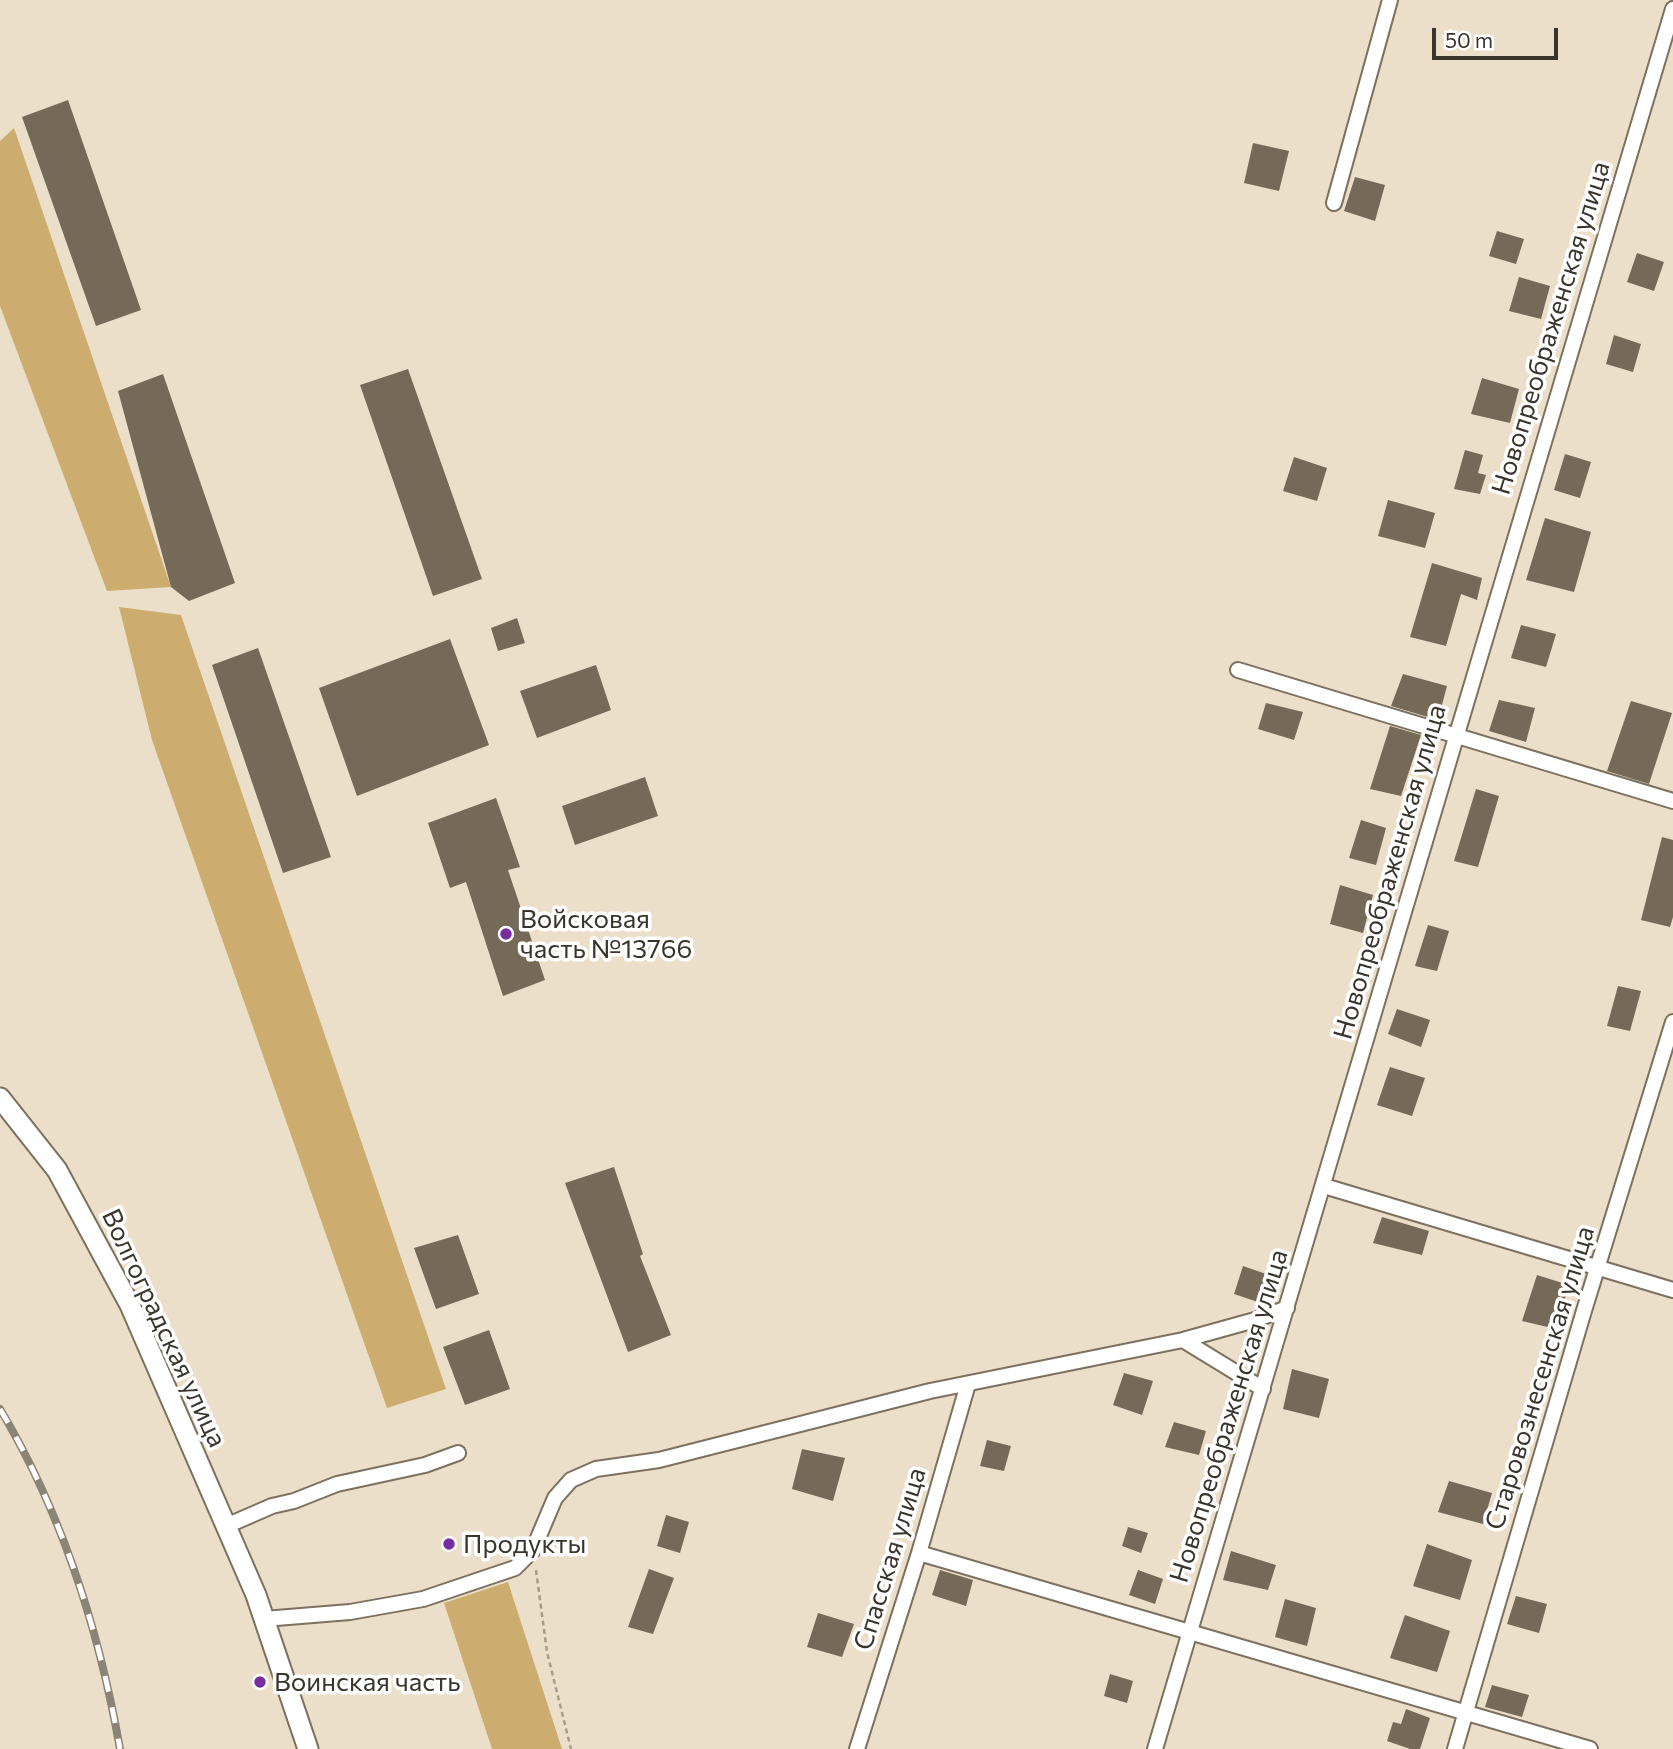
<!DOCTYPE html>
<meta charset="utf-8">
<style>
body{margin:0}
#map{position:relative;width:1673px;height:1749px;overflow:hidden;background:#ebdfca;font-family:Commissioner,sans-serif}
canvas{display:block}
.scale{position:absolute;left:1432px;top:28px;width:126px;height:32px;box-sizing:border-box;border:4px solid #39342c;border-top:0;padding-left:9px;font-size:21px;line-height:24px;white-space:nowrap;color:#39342c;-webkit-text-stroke:5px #fff;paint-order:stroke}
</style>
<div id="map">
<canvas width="1673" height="1749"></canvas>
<div class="scale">50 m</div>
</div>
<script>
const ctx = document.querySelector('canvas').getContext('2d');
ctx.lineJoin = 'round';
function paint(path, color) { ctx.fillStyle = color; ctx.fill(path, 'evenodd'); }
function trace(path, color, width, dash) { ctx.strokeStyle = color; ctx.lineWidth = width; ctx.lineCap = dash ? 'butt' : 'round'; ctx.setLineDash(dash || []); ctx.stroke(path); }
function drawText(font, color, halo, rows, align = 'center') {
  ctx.font = font + ' Commissioner,sans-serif'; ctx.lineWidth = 7; ctx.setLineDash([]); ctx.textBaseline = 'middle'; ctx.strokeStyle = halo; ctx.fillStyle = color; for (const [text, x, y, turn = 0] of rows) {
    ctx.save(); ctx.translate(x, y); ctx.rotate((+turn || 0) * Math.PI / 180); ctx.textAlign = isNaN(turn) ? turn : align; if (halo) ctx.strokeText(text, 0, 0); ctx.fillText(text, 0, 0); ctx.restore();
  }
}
const forest = new Path2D(`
 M 14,128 L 171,587 L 107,591 L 0,306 L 0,141 Z
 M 119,607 L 181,615 L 446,1389 L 387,1408 L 152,740 Z
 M 508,1582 L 562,1749 L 492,1749 L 444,1603 Z`);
const building = new Path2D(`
 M 68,100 L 141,310 L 96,326 L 22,117 Z
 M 1253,143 L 1289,151 L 1279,191 L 1244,183 Z
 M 1355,177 L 1385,185 L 1375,221 L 1344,211 Z
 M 1497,231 L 1524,239 L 1516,264 L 1489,256 Z
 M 1637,253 L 1664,262 L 1654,291 L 1627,282 Z
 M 1519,277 L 1550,286 L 1541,319 L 1509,311 Z
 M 1614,335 L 1641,344 L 1633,372 L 1606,364 Z
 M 408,369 L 482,579 L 433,596 L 360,385 Z
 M 163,374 L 235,583 L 189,601 L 171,587 L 118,391 Z
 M 1482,378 L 1519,389 L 1510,423 L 1471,414 Z
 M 1465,450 L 1483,455 L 1478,473 L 1486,475 L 1480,494 L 1454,489 Z
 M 1565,454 L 1591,462 L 1580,498 L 1554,490 Z
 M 1294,457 L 1327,468 L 1317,501 L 1283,491 Z
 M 1388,500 L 1435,513 L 1425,548 L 1378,536 Z
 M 1545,518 L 1591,532 L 1574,592 L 1526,580 Z
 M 1432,563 L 1482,578 L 1477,600 L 1461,594 L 1446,646 L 1410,637 Z
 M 517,618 L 525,643 L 498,651 L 491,628 Z
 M 1521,625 L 1556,634 L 1546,667 L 1511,658 Z
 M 450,639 L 489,745 L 357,796 L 319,688 Z
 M 258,648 L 331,857 L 283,873 L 212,665 Z
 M 596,665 L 611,710 L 537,738 L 520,691 Z
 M 1403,674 L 1447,686 L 1438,720 L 1391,706 Z
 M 1499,700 L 1535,708 L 1526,742 L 1489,731 Z
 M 1631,701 L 1672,713 L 1649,784 L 1607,771 Z
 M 1266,703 L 1303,712 L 1294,740 L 1258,729 Z
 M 1390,726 L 1421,735 L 1401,796 L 1370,789 Z
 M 645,777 L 658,816 L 575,845 L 562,806 Z
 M 1476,789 L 1499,796 L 1478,867 L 1454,861 Z
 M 496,798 L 520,867 L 508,870 L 545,980 L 503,996 L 466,882 L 450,888 L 428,823 Z
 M 1361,820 L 1386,828 L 1376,865 L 1349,858 Z
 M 1662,837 L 1673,840 L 1673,917 L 1670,927 L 1641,920 Z
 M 1340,885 L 1373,895 L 1363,933 L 1330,924 Z
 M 1428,925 L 1449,931 L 1437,971 L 1415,966 Z
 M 1618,986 L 1641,991 L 1630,1031 L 1607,1026 Z
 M 1397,1009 L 1430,1020 L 1421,1047 L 1388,1034 Z
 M 1390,1067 L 1425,1078 L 1412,1116 L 1377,1105 Z
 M 614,1167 L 643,1254 L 640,1256 L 671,1335 L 628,1352 L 565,1183 Z
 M 1382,1217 L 1429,1231 L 1422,1255 L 1373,1243 Z
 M 458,1235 L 479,1294 L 436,1309 L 414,1248 Z
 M 1243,1266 L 1269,1275 L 1261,1303 L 1234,1294 Z
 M 1537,1275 L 1569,1285 L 1556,1329 L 1522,1321 Z
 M 489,1330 L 510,1389 L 465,1405 L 443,1347 Z
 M 1292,1369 L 1329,1379 L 1319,1418 L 1283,1409 Z
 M 1124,1373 L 1153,1381 L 1142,1415 L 1113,1405 Z
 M 1174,1422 L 1206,1431 L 1199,1455 L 1165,1447 Z
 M 987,1440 L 1011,1446 L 1004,1471 L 980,1466 Z
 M 802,1449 L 845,1458 L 833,1501 L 792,1489 Z
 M 1449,1481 L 1492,1493 L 1483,1524 L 1438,1512 Z
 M 666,1515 L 689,1522 L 680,1553 L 657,1546 Z
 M 1128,1527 L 1148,1533 L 1141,1553 L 1122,1546 Z
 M 1427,1544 L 1472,1560 L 1460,1600 L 1413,1586 Z
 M 1231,1551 L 1276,1565 L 1268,1590 L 1223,1580 Z
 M 649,1569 L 674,1578 L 653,1634 L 628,1627 Z
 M 940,1570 L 973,1580 L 966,1606 L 932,1595 Z
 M 1138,1570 L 1163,1579 L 1155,1604 L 1129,1595 Z
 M 1516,1596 L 1547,1604 L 1539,1633 L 1507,1624 Z
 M 1285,1599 L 1316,1608 L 1307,1646 L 1275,1637 Z
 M 818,1613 L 854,1624 L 842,1657 L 807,1647 Z
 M 1405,1615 L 1450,1631 L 1437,1672 L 1390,1658 Z
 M 1110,1674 L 1133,1681 L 1127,1703 L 1104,1696 Z
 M 1492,1685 L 1529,1695 L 1522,1717 L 1485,1707 Z
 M 1406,1709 L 1430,1718 L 1420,1749 L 1410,1749 L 1387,1741 L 1393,1722 L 1401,1724 Z`);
const path = new Path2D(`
 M 536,1570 L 547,1652 L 571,1749`);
const street = new Path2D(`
 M 1334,203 L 1390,0
 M 1238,670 L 1673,801
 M 1324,1186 L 1673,1290
 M 1183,1340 L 1263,1389
 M 226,1526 L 272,1506 L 294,1501 L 337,1484 L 425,1465 L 458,1453
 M 919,1553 L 1590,1749
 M 264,1619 L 350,1612 L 423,1599 L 515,1568 L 533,1550 L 555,1498 L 571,1480 L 596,1469 L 659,1460 L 930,1391 L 1183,1340 L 1255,1320 L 1287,1308
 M 857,1749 L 919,1553 L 968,1384
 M 1155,1749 C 1328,1169 1499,589 1673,9
 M 1455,1749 L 1583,1314 L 1673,1022`);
const secondary = new Path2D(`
 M 0,1098 L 57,1170 L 130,1305 L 256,1595 L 308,1749`);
const rail = new Path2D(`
 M 0,1409 C 62,1513 99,1630 120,1749`);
const markers = [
 [506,934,7,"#772ea0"],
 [449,1544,7,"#772ea0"],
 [260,1682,7,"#772ea0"]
];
const streetNames = [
 ["Новопреображенская улица",1551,328,-73],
 ["Новопреображенская улица",1390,872,-74],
 ["Волгоградская улица",164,1328,65],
 ["Старовознесенская улица",1540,1378,-73],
 ["Новопреображенская улица",1229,1416,-73],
 ["Спасская улица",890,1559,-73]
];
const poiNames = [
 ["Войсковая",520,919],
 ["часть №13766",520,949],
 ["Продукты",463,1544],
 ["Воинская часть",274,1682]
];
paint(forest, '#cdad6f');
paint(building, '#746a57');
trace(street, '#7c715e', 18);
trace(secondary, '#7c715e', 23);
trace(path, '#a59c8c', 2.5, [5, 3.5]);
trace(street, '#fff', 14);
trace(secondary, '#fff', 19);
trace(rail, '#8b8375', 8);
trace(rail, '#fff', 5, [16]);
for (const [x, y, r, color] of markers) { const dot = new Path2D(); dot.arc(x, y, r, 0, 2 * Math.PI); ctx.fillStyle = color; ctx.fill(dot); trace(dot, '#fff', 2.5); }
drawText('26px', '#39342c', '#fff', streetNames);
drawText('26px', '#39342c', '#fff', poiNames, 'left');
</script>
